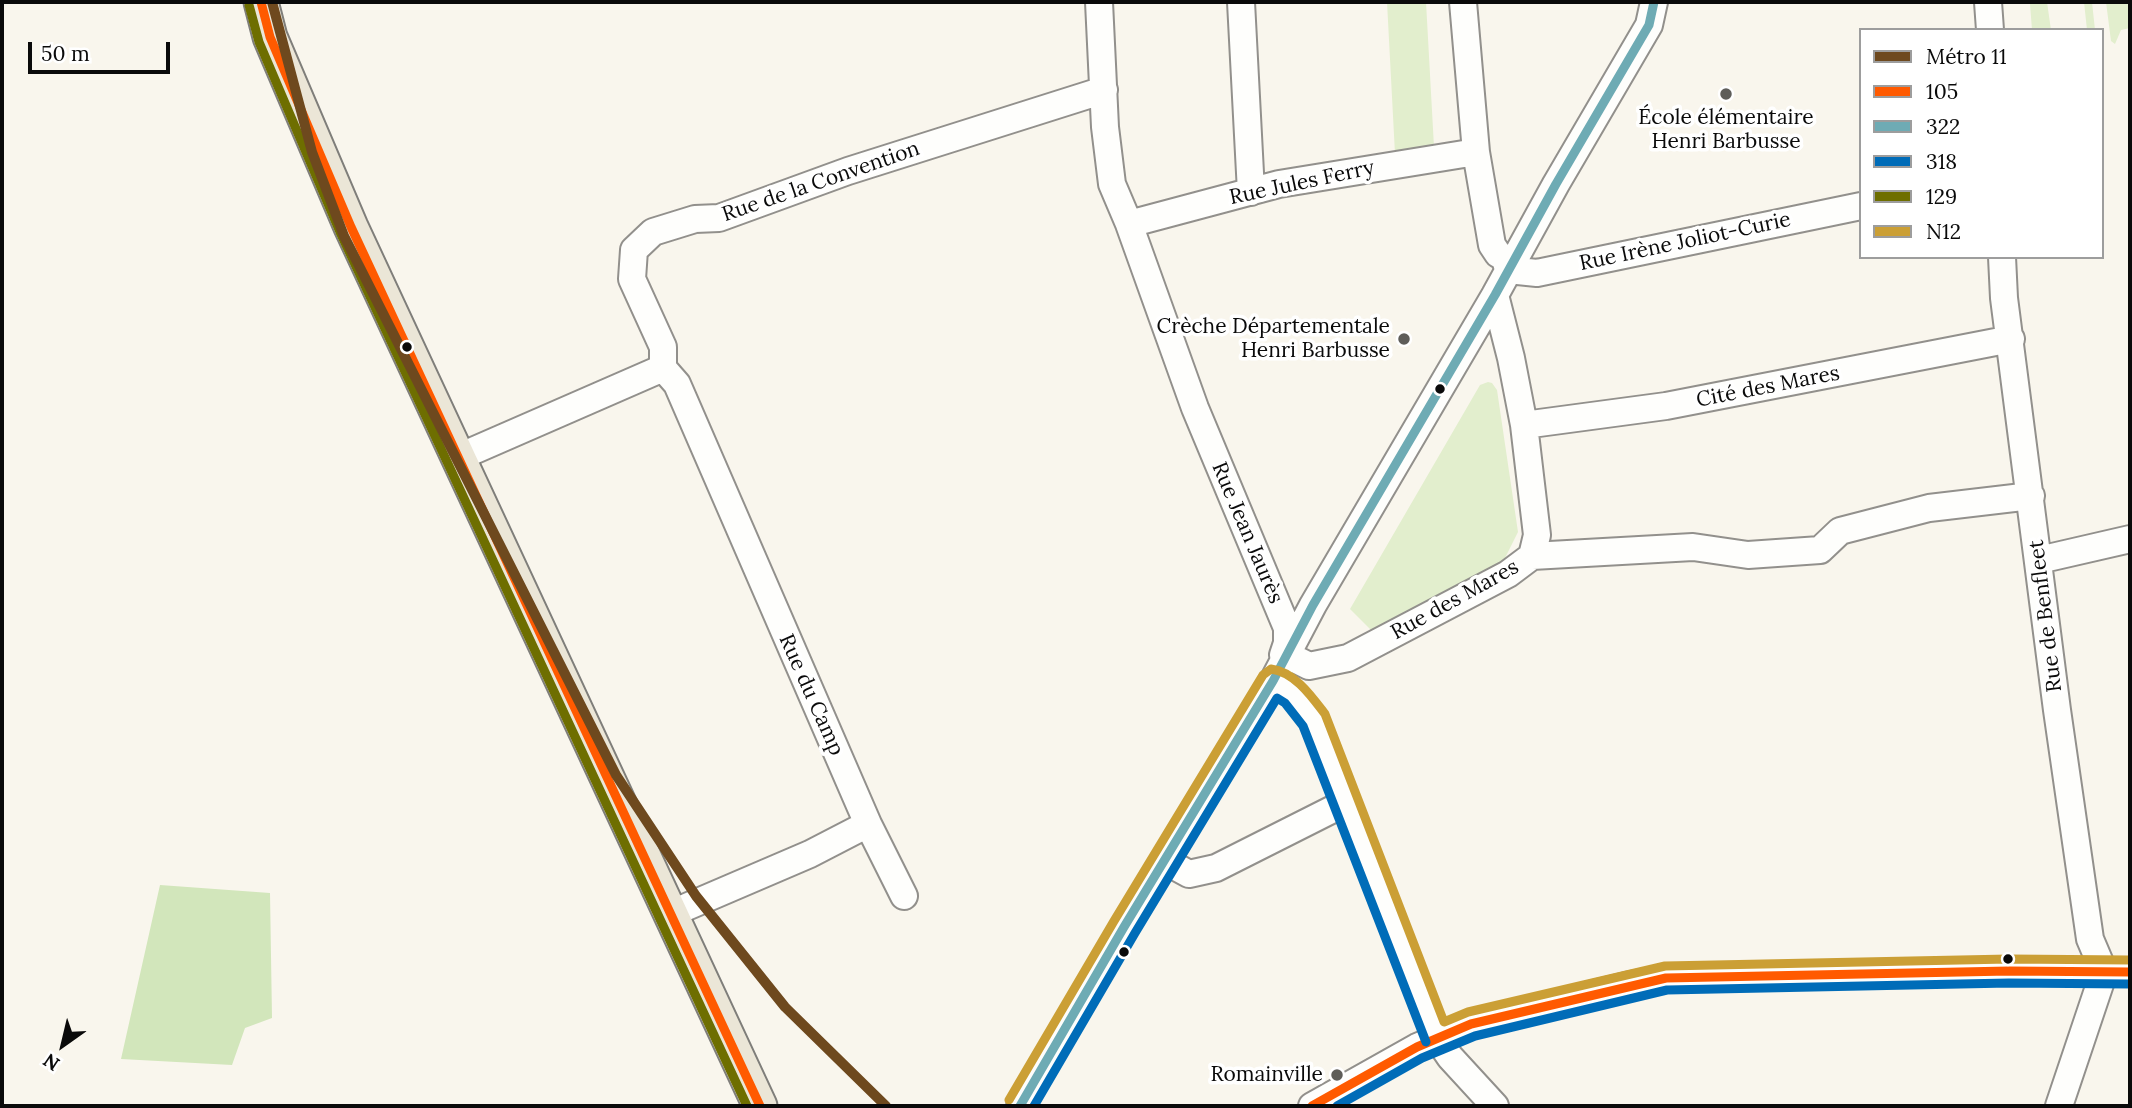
<!DOCTYPE html>
<meta charset="utf-8">
<style>
body{margin:0}
#map{position:relative;width:2132px;height:1108px;overflow:hidden;background:#f9f6ed;font-family:Lora,serif}
canvas{display:block}
.frame{position:absolute;inset:0;border:4px solid #0a0a0a;pointer-events:none}
.legend{position:absolute;left:1859px;top:28px;width:245px;height:231px;box-sizing:border-box;background:#fff;border:2px solid #9d9d9d;margin:0;padding:9px 12px;list-style:none;font-size:21px;color:#0a0a0a}
.legend li{display:flex;align-items:center;gap:14px;height:35px}
.legend b{width:35px;border:2px solid #9d9d9d}
.north{position:absolute;left:28px;top:1010px;width:70px;height:70px;-webkit-text-stroke:5px #fff;paint-order:stroke;rotate:214deg;font-size:19px;font-weight:700;line-height:28px;text-align:center;color:#0a0a0a}
.north::after{content:'';display:block;margin:auto;width:24px;height:32px;background:#0a0a0a;clip-path:polygon(50% 0,100% 100%,50% 72%,0 100%)}
.scale{position:absolute;left:28px;top:42px;width:142px;height:32px;box-sizing:border-box;border:4px solid #0a0a0a;border-top:0;padding-left:9px;font-size:21px;line-height:24px;white-space:nowrap;color:#0a0a0a;-webkit-text-stroke:5px #fff;paint-order:stroke}
</style>
<div id="map">
<canvas width="2132" height="1108"></canvas>
<div class="frame"></div>
<ul class="legend">
<li><b style="height:9px;background:#6e491e"></b>Métro 11</li>
<li><b style="height:9px;background:#ff5a00"></b>105</li>
<li><b style="height:9px;background:#6eabb4"></b>322</li>
<li><b style="height:9px;background:#006cb8"></b>318</li>
<li><b style="height:9px;background:#6e6e00"></b>129</li>
<li><b style="height:9px;background:#cb9f35"></b>N12</li>
</ul>
<div class="north">N</div>
<div class="scale">50 m</div>
</div>
<script>
const ctx = document.querySelector('canvas').getContext('2d');
ctx.lineJoin = 'round';
function paint(path, color) { ctx.fillStyle = color; ctx.fill(path, 'evenodd'); }
function trace(path, color, width, dash) { ctx.strokeStyle = color; ctx.lineWidth = width; ctx.lineCap = dash ? 'butt' : 'round'; ctx.setLineDash(dash || []); ctx.stroke(path); }
function drawText(font, color, halo, rows, align = 'center') {
  ctx.font = font + ' Lora,serif'; ctx.lineWidth = 7; ctx.setLineDash([]); ctx.textBaseline = 'middle'; ctx.strokeStyle = halo; ctx.fillStyle = color; for (const [text, x, y, turn = 0] of rows) {
    ctx.save(); ctx.translate(x, y); ctx.rotate((+turn || 0) * Math.PI / 180); ctx.textAlign = isNaN(turn) ? turn : align; if (halo) ctx.strokeText(text, 0, 0); ctx.fillText(text, 0, 0); ctx.restore();
  }
}
const green = new Path2D(`
 M 1387,2 L 1426,2 L 1434,147 L 1395,154 Z
 M 2047,2 L 2051,30 L 2032,30 L 2030,4 Z
 M 2084,2 L 2092,2 L 2095,30 L 2087,30 Z
 M 2106,2 L 2130,2 L 2130,28 L 2121,30 L 2115,44 L 2111,41 Z
 M 1488,382 L 1492,383 L 1497,390 L 1518,532 L 1503,562 L 1372,631 L 1350,609 L 1480,385 Z`);
const forest = new Path2D(`
 M 160,885 L 270,893 L 272,1018 L 245,1028 L 232,1065 L 121,1059 Z`);
const minor = new Path2D(`
 M 1099,2 L 1105,127 L 1112,184 L 1129,224 L 1195,408 L 1287,628 L 1287,643 L 1283,655
 M 1241,2 L 1251,192
 M 1463,2 L 1476,152 L 1492,245 L 1498,254 L 1505,258 L 1508,270
 M 1988,2 L 1990,30
 M 1129,224 L 1279,184 L 1476,152
 M 2002,257 L 2004,298 L 2057,710 L 2090,939 L 2104,972
 M 1508,270 L 1537,273 L 1861,206
 M 663,368 L 677,384 L 868,824 L 810,854 L 670,914
 M 663,368 L 663,347 L 632,279 L 634,250 L 653,232 L 695,219 L 719,218 L 848,171 L 1104,90
 M 1524,425 L 1666,406 L 2011,339
 M 459,457 L 663,368
 M 1532,556 L 1693,547 L 1748,555 L 1820,550 L 1840,531 L 1929,508 L 2031,496
 M 2039,560 L 2130,539
 M 1287,655 L 1309,666 L 1348,658 L 1508,574 L 1532,556 L 1537,535 L 1524,425 L 1511,358 L 1495,295
 M 1273,681 L 1293,694 L 1314,720 L 1437,1038 L 1450,1057 L 1495,1106
 M 868,824 L 904,896
 M 1165,861 L 1189,874 L 1216,868 L 1345,803
 M 1020,1106 L 1124,927 L 1273,681 L 1313,605 L 1495,295 L 1556,184 L 1649,25 L 1654,2
 M 1312,1106 L 1417,1047 L 1471,1024 L 1626,986 L 1666,978 L 2009,971 L 2130,972
 M 2059,1106 L 2104,972`);
const major = new Path2D(`
 M 261,2 L 270,37 L 351,227 L 760,1106`);
const bus1 = new Path2D(`
 M 261,2 L 270,37 L 351,227 L 760,1106
 M 1312,1106 L 1417,1047 L 1471,1024 L 1666,978 L 2009,971 L 2130,972`);
const bus2 = new Path2D(`
 M 1020,1106 L 1124,927 L 1273,681 L 1313,605 L 1495,295 L 1556,184 L 1649,25 L 1654,2`);
const bus3 = new Path2D(`
 M 1034,1106 L 1135,933 L 1277,698 L 1285,703 L 1303,726 L 1426,1042
 M 1337,1106 L 1422,1058 L 1475,1036 L 1667,990 L 2009,983 L 2130,984`);
const bus4 = new Path2D(`
 M 249,5 L 259,42 L 340,232 L 747,1106`);
const bus5 = new Path2D(`
 M 1009,1100 L 1114,921 L 1263,675 L 1271,669 C 1295,672 1312,697 1325,714 L 1444,1022 L 1468,1012 L 1665,966 L 2009,959 L 2130,960`);
const metro1 = new Path2D(`
 M 272,2 L 312,152 L 344,236 L 616,775 L 696,896 L 785,1007 L 886,1106`);
const markers = [
 [1726,94,7,"#5e5d59"],
 [1404,339,7,"#5e5d59"],
 [407,347,6,"#0a0a0a"],
 [1440,389,6,"#0a0a0a"],
 [1124,952,6,"#0a0a0a"],
 [2008,959,6,"#0a0a0a"],
 [1337,1075,7,"#5e5d59"]
];
const poiNames = [
 ["École élémentaire",1726,118,"center"],
 ["Henri Barbusse",1726,142,"center"],
 ["Crèche Départementale",1390,327],
 ["Henri Barbusse",1390,351],
 ["Romainville",1323,1075]
];
const streetNames = [
 ["Rue de la Convention",821,182,-19],
 ["Rue Jules Ferry",1302,183,-12],
 ["Rue Irène Joliot-Curie",1685,242,-12],
 ["Cité des Mares",1768,387,-11],
 ["Rue Jean Jaurès",1247,533,67],
 ["Rue des Mares",1455,600,-29],
 ["Rue de Benfleet",2046,616,-97],
 ["Rue du Camp",811,695,66]
];
paint(green, '#e2eecd');
paint(forest, '#d2e6bb');
trace(minor, '#92908c', 30);
trace(major, '#7f7e7a', 37);
trace(minor, '#fefefc', 26);
trace(major, '#ebe6d7', 33);
trace(bus1, '#ff5a00', 9);
trace(bus2, '#6eabb4', 9);
trace(bus3, '#006cb8', 9);
trace(bus4, '#6e6e00', 9);
trace(bus5, '#cb9f35', 9);
trace(metro1, '#6e491e', 10);
for (const [x, y, r, color] of markers) { const dot = new Path2D(); dot.arc(x, y, r, 0, 2 * Math.PI); ctx.fillStyle = color; ctx.fill(dot); trace(dot, '#fff', 2.5); }
drawText('21px', '#0a0a0a', '#fff', poiNames, 'right');
drawText('21px', '#0a0a0a', '#fff', streetNames);
</script>
